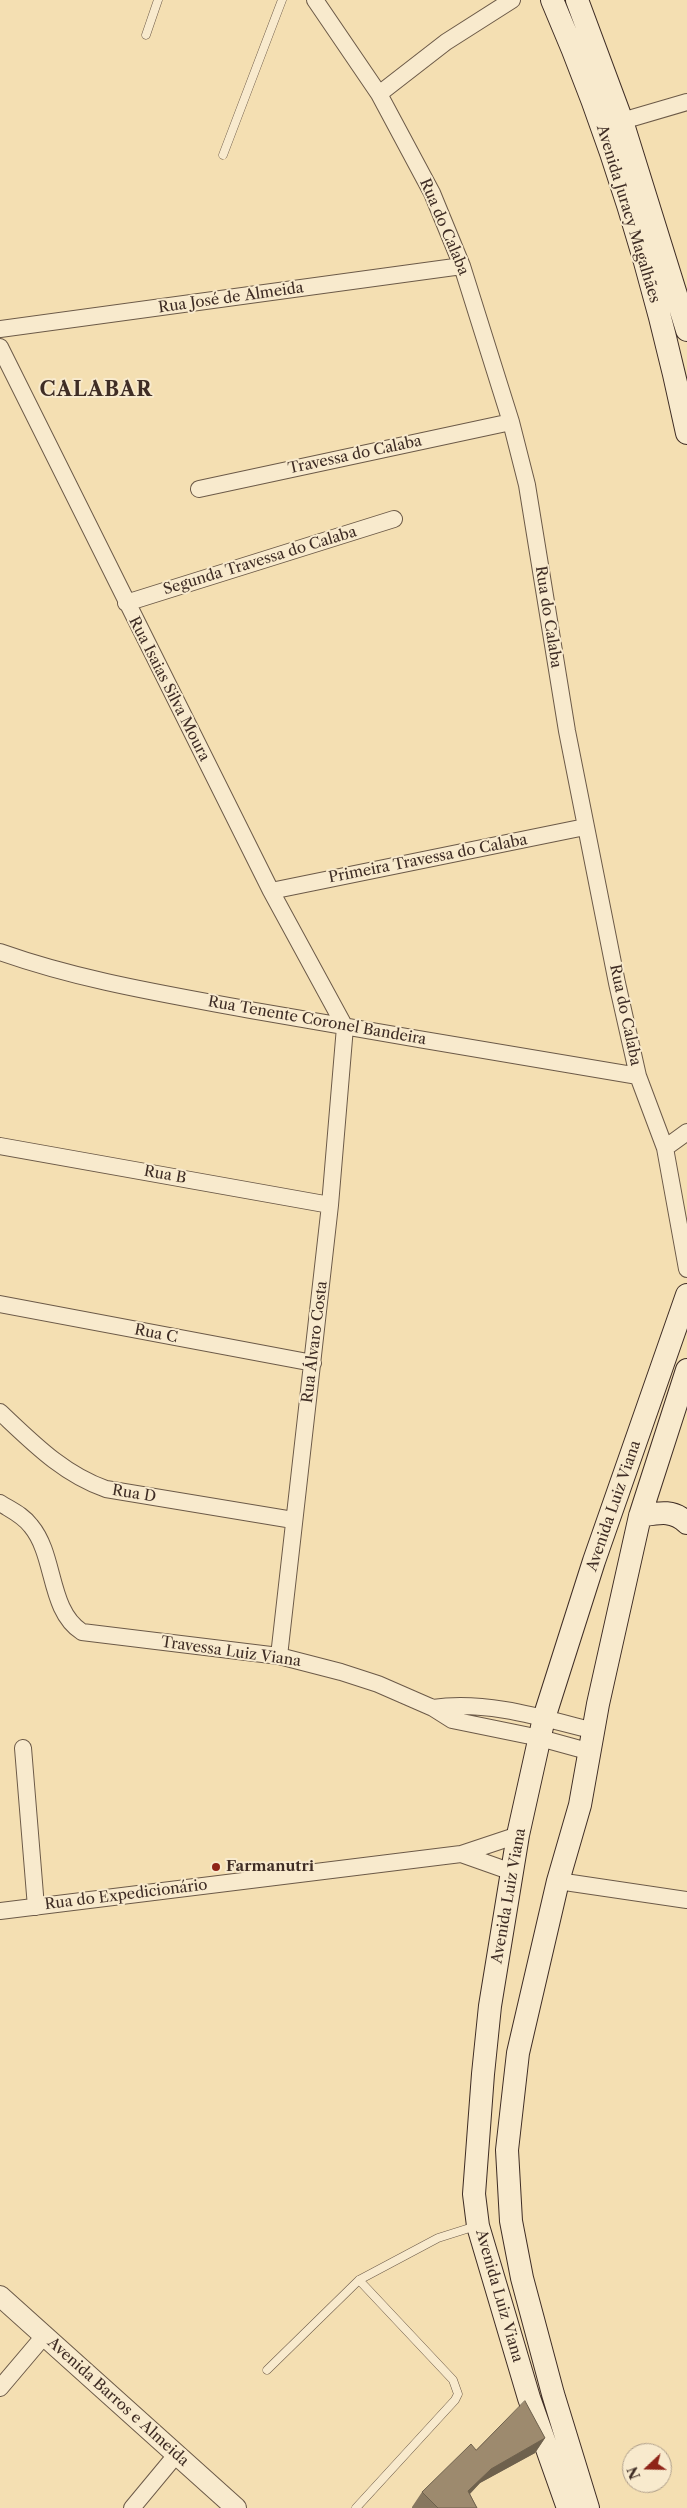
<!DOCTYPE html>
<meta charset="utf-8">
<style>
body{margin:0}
#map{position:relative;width:687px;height:2508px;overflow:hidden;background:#f4dfb2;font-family:"Libre Caslon Text",serif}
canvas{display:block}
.north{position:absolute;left:622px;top:2443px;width:50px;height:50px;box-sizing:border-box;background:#f8eacd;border:1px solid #ae9e8a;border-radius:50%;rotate:249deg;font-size:14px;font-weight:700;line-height:20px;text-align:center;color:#3f2d25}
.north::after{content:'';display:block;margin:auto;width:18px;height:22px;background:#8f2418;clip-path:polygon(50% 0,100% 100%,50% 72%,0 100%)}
</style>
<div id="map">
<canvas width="687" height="2508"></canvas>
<div class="north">N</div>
</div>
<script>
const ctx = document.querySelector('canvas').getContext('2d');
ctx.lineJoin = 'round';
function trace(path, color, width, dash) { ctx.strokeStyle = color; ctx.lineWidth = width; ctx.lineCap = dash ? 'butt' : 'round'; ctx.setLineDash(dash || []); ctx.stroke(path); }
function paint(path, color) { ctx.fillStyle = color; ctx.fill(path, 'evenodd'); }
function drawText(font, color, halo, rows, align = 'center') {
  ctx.font = font + ' "Libre Caslon Text",serif'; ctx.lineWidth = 4; ctx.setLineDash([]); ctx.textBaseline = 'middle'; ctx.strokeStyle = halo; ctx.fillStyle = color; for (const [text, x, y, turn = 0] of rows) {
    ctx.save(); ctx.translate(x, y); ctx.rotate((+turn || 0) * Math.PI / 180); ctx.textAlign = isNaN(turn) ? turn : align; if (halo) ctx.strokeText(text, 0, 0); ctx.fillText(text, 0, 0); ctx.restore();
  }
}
const service = new Path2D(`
 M 146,35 L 158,0
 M 223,155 L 282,0
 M 267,2370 L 359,2280 L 438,2238 L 476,2226
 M 356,2508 L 455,2400 L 458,2394 L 453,2380 L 359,2280`);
const minor = new Path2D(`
 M 315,0 L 379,94 L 432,193 L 462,266 L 511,422 L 527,485 L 567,731 L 617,983 L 638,1076 L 665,1148 L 687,1269
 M 379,94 L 446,42 L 512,0
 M 622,121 L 687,102
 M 0,329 L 462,266
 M 0,347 L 271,891 L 345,1027 L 330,1205 L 279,1656
 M 199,489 L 511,422
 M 126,603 L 394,519
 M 271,891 L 585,827
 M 0,952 C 82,981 165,994 250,1010 C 379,1033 509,1054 638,1076
 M 0,1146 L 330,1205
 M 665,1148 L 687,1132
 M 0,1304 L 313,1363
 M 0,1412 C 33,1443 63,1474 106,1489 L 293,1520
 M 0,1503 C 11,1510 23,1515 31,1526 C 56,1556 48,1610 82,1632 L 279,1656 L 341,1672 L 378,1684 L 433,1708 L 452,1720 L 540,1738 L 591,1752
 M 433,1708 C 486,1700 543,1718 594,1731
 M 23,1748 L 36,1907
 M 461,1854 L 512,1872
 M 558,1881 L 687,1900
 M 0,1911 L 461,1854 L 518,1835
 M 0,2388 L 44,2336
 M 132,2508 L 176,2455`);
const tertiary = new Path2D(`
 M 0,2296 L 236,2508`);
const secondary = new Path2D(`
 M 552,0 C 612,138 656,285 687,433
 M 577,0 L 622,121 L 687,330
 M 640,1516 C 658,1513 673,1509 687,1523
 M 568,2508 L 529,2398 L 478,2226 L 474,2194 L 483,2074 L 490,2006 L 518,1835 L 544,1718 L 594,1561 L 687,1295
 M 588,2508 L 553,2394 L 522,2278 L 511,2221 L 507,2150 L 518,2053 L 558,1881 L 580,1805 L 598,1704 L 640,1516 L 687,1370`);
const wall = new Path2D(`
 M 545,2438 L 535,2453 L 480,2483 L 470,2494 L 477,2508 L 412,2508 L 412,2507 L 422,2492 L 476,2450 Z`);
const shadedWall = new Path2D(`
 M 545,2438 L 535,2453 L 480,2483 L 458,2506 L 468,2491 L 491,2469 Z`);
const building = new Path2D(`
 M 525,2401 L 545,2438 L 491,2469 L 468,2491 L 477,2508 L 438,2508 L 422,2492 L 471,2444 L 476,2450 Z`);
const markers = [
 [216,1867,5,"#8f2418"]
];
const streetNames = [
 ["Avenida Juracy Magalhães",628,214,73],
 ["Rua do Calaba",444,227,67],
 ["Rua José de Almeida",231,298,-8],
 ["Travessa do Calaba",355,455,-12],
 ["Segunda Travessa do Calaba",260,561,-17],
 ["Rua do Calaba",548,617,81],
 ["Rua Isaias Silva Moura",169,689,63],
 ["Primeira Travessa do Calaba",428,859,-11],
 ["Rua do Calaba",625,1015,78],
 ["Rua Tenente Coronel Bandeira",317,1021,10],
 ["Rua B",165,1175,10],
 ["Rua C",156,1334,11],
 ["Rua Álvaro Costa",315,1342,-83],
 ["Rua D",134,1494,9],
 ["Avenida Luiz Viana",614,1506,-71],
 ["Travessa Luiz Viana",231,1652,8],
 ["Rua do Expedicionário",126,1895,-7],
 ["Avenida Luiz Viana",509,1896,-80],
 ["Avenida Luiz Viana",499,2296,74],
 ["Avenida Barros e Almeida",118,2402,42]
];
const poiNames = [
 ["Farmanutri",226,1867]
];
const districtNames = [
 ["CALABAR",96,390]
];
trace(service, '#6c5a48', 9);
trace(minor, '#6c5a48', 18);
trace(tertiary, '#6c5a48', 22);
trace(secondary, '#3f2d25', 24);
trace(service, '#f8eacd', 8);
trace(minor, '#f8eacd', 16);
trace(tertiary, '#f8eacd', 20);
trace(secondary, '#f8eacd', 22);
paint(wall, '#87775f');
paint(shadedWall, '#6e614d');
paint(building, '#9d8a6e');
trace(building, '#6e614d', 1);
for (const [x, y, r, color] of markers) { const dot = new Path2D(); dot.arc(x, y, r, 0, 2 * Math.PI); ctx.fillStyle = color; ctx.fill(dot); trace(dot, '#f8eacd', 2); }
drawText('15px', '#3f2d25', '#f8eacd', streetNames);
drawText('bold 15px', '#3f2d25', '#f8eacd', poiNames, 'left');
ctx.letterSpacing = '1px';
drawText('bold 20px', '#3f2d25', '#f8eacd', districtNames);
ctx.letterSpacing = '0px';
</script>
